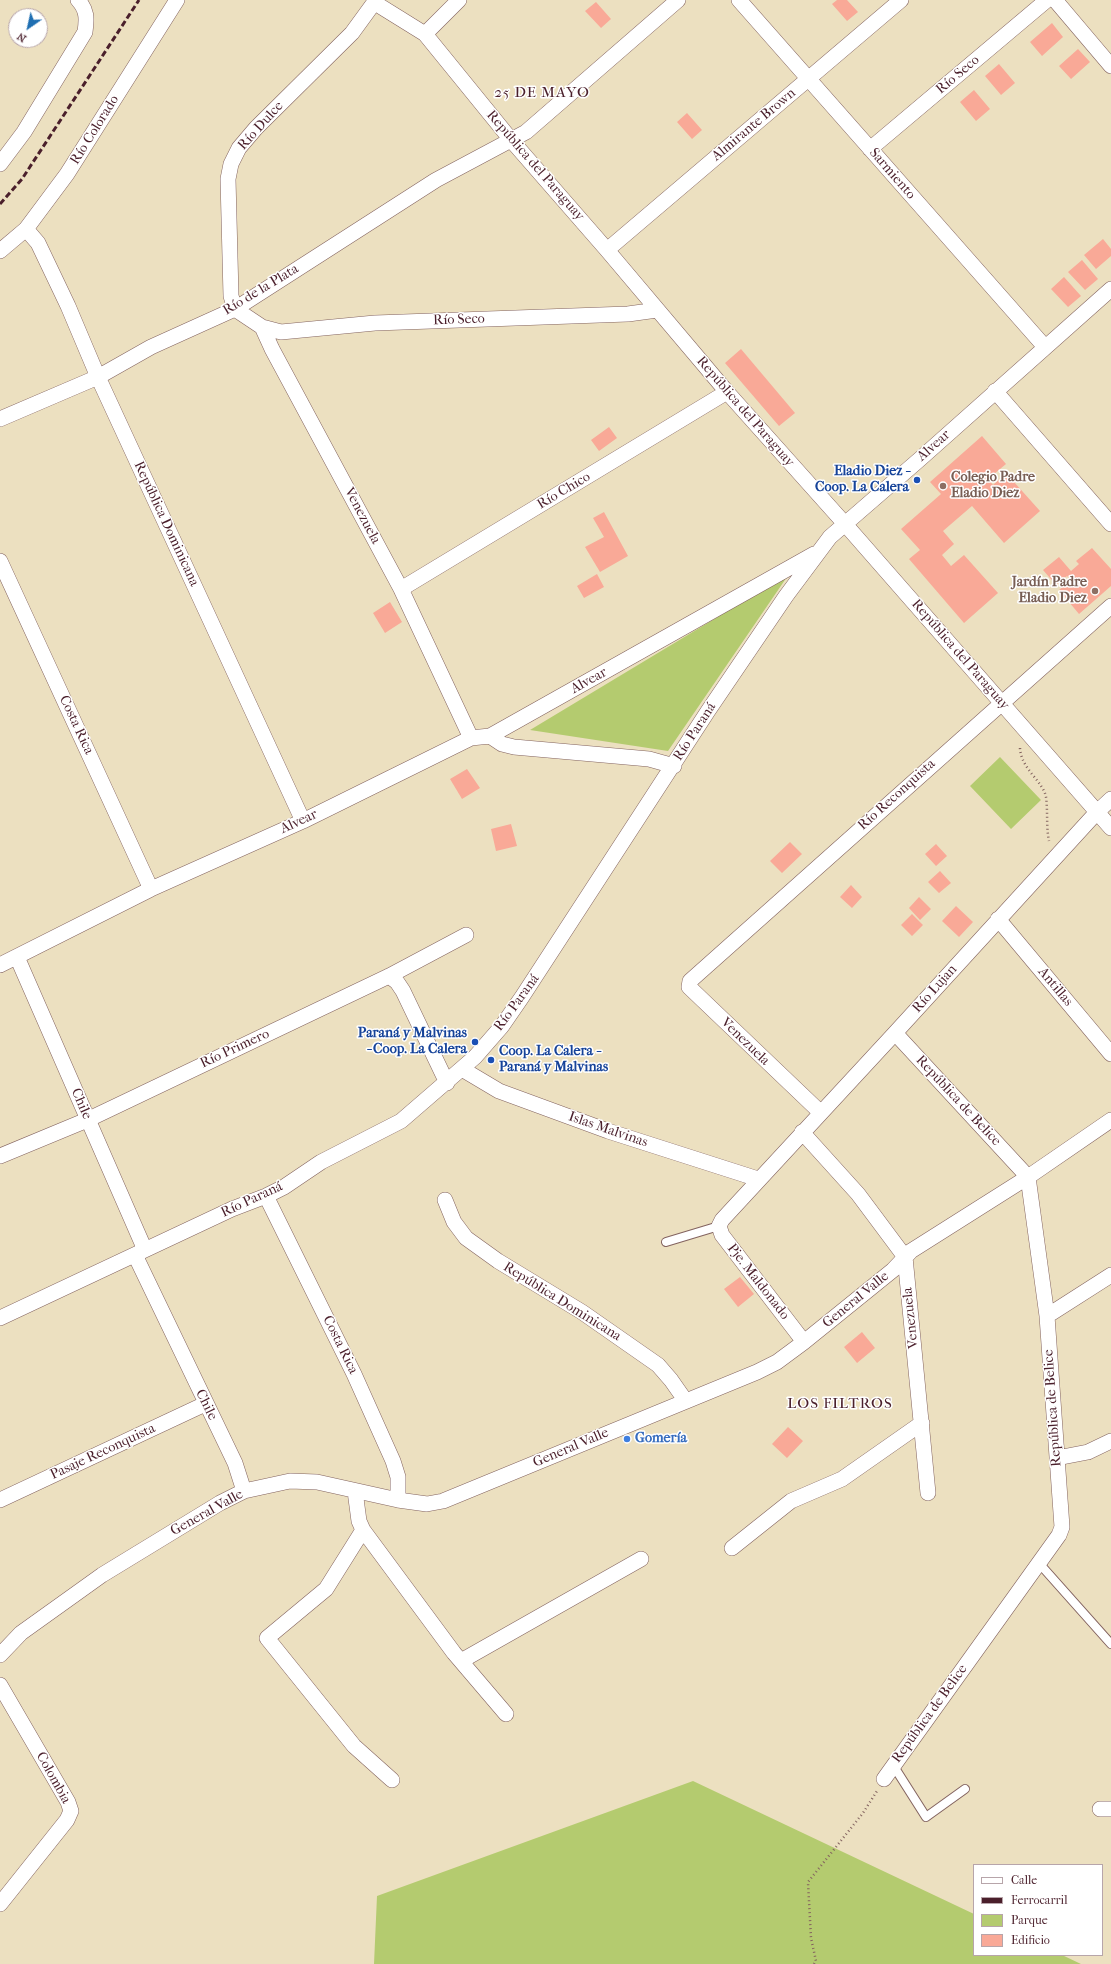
<!DOCTYPE html>
<meta charset="utf-8">
<style>
body{margin:0}
#map{position:relative;width:1111px;height:1964px;overflow:hidden;background:#ece0c0;font-family:"IM FELL French Canon",serif}
canvas{display:block}
.legend{position:absolute;left:973px;top:1864px;width:130px;height:92px;box-sizing:border-box;background:#fff;border:1px solid #b7a5aa;margin:0;padding:5px 7px;list-style:none;font-size:12px;color:#4a1f2b}
.legend li{display:flex;align-items:center;gap:8px;height:20px}
.legend b{width:20px;border:1px solid #b7a5aa}
.north{position:absolute;left:8px;top:8px;width:40px;height:40px;box-sizing:border-box;background:#fff;border:1px solid #b7a5aa;border-radius:50%;rotate:214deg;font-size:11px;font-weight:700;line-height:16px;text-align:center;color:#4a1f2b}
.north::after{content:'';display:block;margin:auto;width:14px;height:18px;background:#1f6fb2;clip-path:polygon(50% 0,100% 100%,50% 72%,0 100%)}
</style>
<div id="map">
<canvas width="1111" height="1964"></canvas>
<ul class="legend">
<li><b style="height:5px;background:#fff"></b>Calle</li>
<li><b style="height:5px;background:#4a1f2b"></b>Ferrocarril</li>
<li><b style="height:11px;background:#b4cb6f"></b>Parque</li>
<li><b style="height:11px;background:#f9a997"></b>Edificio</li>
</ul>
<div class="north">N</div>
</div>
<script>
const ctx = document.querySelector('canvas').getContext('2d');
ctx.lineJoin = 'round';
function paint(path, color) { ctx.fillStyle = color; ctx.fill(path, 'evenodd'); }
function trace(path, color, width, dash) { ctx.strokeStyle = color; ctx.lineWidth = width; ctx.lineCap = dash ? 'butt' : 'round'; ctx.setLineDash(dash || []); ctx.stroke(path); }
function drawText(font, color, halo, rows, align = 'center') {
  ctx.font = font + ' "IM FELL French Canon",serif'; ctx.lineWidth = 3; ctx.setLineDash([]); ctx.textBaseline = 'middle'; ctx.strokeStyle = halo; ctx.fillStyle = color; for (const [text, x, y, turn = 0] of rows) {
    ctx.save(); ctx.translate(x, y); ctx.rotate((+turn || 0) * Math.PI / 180); ctx.textAlign = isNaN(turn) ? turn : align; if (halo) ctx.strokeText(text, 0, 0); ctx.fillText(text, 0, 0); ctx.restore();
  }
}
const green = new Path2D(`
 M 789,574 L 668,751 L 530,730 Z
 M 1000,757 L 1041,800 L 1011,829 L 970,786 Z
 M 693,1781 L 974,1914 L 974,1955 L 1062,1955 L 1081,1964 L 374,1964 L 377,1896 Z`);
const building = new Path2D(`
 M 837,0 L 847,0 L 858,12 L 847,21 L 832,4 Z
 M 596,2 L 611,19 L 601,28 L 585,11 Z
 M 1052,23 L 1063,37 L 1042,56 L 1030,42 Z
 M 1078,49 L 1090,62 L 1071,79 L 1059,66 Z
 M 999,64 L 1015,83 L 1001,95 L 985,76 Z
 M 974,90 L 990,109 L 976,121 L 960,102 Z
 M 687,113 L 702,130 L 692,139 L 677,122 Z
 M 1103,239 L 1111,249 L 1111,256 L 1096,269 L 1084,255 Z
 M 1082,260 L 1098,279 L 1085,290 L 1068,272 Z
 M 1064,277 L 1081,296 L 1068,307 L 1051,289 Z
 M 741,349 L 795,413 L 779,426 L 725,363 Z
 M 609,427 L 617,438 L 599,451 L 591,440 Z
 M 982,436 L 1006,464 L 988,479 L 993,485 L 1006,473 L 1040,511 L 1004,543 L 972,506 L 943,531 L 954,544 L 942,555 L 951,566 L 964,555 L 998,593 L 964,623 L 909,559 L 920,550 L 901,529 L 941,494 L 930,482 Z
 M 604,512 L 628,556 L 600,572 L 585,547 L 604,537 L 593,518 Z
 M 1092,548 L 1111,569 L 1111,586 L 1079,614 L 1059,590 L 1071,580 L 1067,576 L 1056,585 L 1043,570 L 1059,557 L 1071,571 L 1079,564 L 1076,561 Z
 M 597,574 L 604,587 L 584,598 L 577,586 Z
 M 390,602 L 402,622 L 385,633 L 373,613 Z
 M 467,769 L 480,788 L 462,799 L 450,779 Z
 M 511,824 L 517,846 L 496,851 L 491,829 Z
 M 790,842 L 802,854 L 782,873 L 770,861 Z
 M 936,844 L 947,856 L 936,866 L 925,854 Z
 M 940,871 L 951,883 L 939,893 L 928,882 Z
 M 851,885 L 862,897 L 852,908 L 840,897 Z
 M 919,897 L 931,909 L 920,920 L 909,908 Z
 M 956,906 L 973,922 L 959,937 L 942,921 Z
 M 912,914 L 923,925 L 912,936 L 901,925 Z
 M 740,1277 L 754,1294 L 738,1307 L 724,1289 Z
 M 862,1332 L 875,1348 L 857,1363 L 844,1347 Z
 M 788,1427 L 803,1441 L 787,1458 L 772,1444 Z`);
const path = new Path2D(`
 M 1020,748 C 1021,769 1043,781 1046,797 C 1048,812 1046,827 1049,841
 M 814,1964 L 816,1961 L 811,1938 L 808,1882 L 863,1813 L 877,1791`);
const service = new Path2D(`
 M 666,1242 L 719,1226
 M 1038,1562 L 1111,1644
 M 893,1765 L 926,1817 L 965,1789`);
const minor = new Path2D(`
 M 376,0 L 352,33 L 256,128 L 239,148 L 231,164 L 228,179 L 231,296 L 235,309 L 262,327 L 272,349 L 401,589 L 471,738
 M 739,0 L 1045,347
 M 1055,0 L 1111,66
 M 375,3 L 425,34 L 512,141 L 607,250 L 727,392 L 845,524 L 1111,828
 M 425,34 L 459,0
 M 870,149 L 1047,0
 M 0,164 L 24,132 L 85,32 C 87,18 87,10 78,0
 M 26,229 L 38,243 L 68,306 L 98,377 L 303,821
 M 607,250 L 901,0
 M 0,251 L 26,229 L 67,174 L 177,0
 M 262,327 L 281,332 L 375,323 L 628,314 L 657,310
 M 995,391 L 1111,524
 M 0,419 L 98,377 L 151,347 L 235,309 L 436,180 L 526,132 L 678,0
 M 0,561 L 151,889
 M 401,589 L 727,392
 M 490,736 L 502,744 L 514,747 L 649,759 L 674,766
 M 998,919 L 1111,1054
 M 17,957 L 145,1250
 M 0,965 L 151,889 L 303,821 L 471,738 L 490,736 L 814,554
 M 389,976 L 397,982 L 403,991 L 447,1083
 M 462,1069 L 499,1091 L 608,1131 L 758,1179
 M 820,1112 L 689,987 L 690,981 L 1111,606
 M 802,1132 L 858,1194 L 905,1257 L 928,1493
 M 0,1156 L 87,1120 L 389,976 L 466,935
 M 266,1196 L 354,1374 L 393,1461 L 398,1477 L 398,1500
 M 445,1200 L 454,1222 L 466,1238 L 498,1261 L 582,1312 L 658,1365 L 671,1380 L 685,1400
 M 135,1255 L 235,1463 L 244,1491
 M 1047,1316 L 1111,1275
 M 0,1318 L 232,1209 L 266,1196 L 284,1187 L 321,1162 L 401,1121 L 475,1057 L 502,1026 L 522,997 L 708,711 L 786,596 L 830,537 L 920,459 L 1111,289
 M 804,1342 L 722,1235 L 719,1226 L 722,1220 L 895,1033 L 1097,812 L 1111,799
 M 1057,1458 L 1088,1452 L 1111,1441
 M 355,1491 L 359,1521 L 363,1530 L 454,1653 L 506,1714
 M 0,1500 L 205,1404
 M 363,1530 L 326,1589 L 267,1638 L 354,1746 L 392,1780
 M 732,1548 L 791,1501 L 842,1479 L 922,1423
 M 0,1655 L 21,1633 L 102,1575 L 220,1503 L 244,1491 L 290,1481 L 317,1482 L 398,1500 L 427,1504 L 443,1501 L 757,1372 L 777,1362 L 804,1342 L 893,1270 L 911,1251 L 1028,1177 L 1111,1120
 M 461,1661 L 641,1559
 M 0,1685 L 68,1802 L 71,1811 L 67,1820 L 0,1904
 M 884,1779 L 1059,1535 L 1062,1527 L 1047,1316 L 1028,1177 L 895,1033
 M 1100,1809 L 1111,1809`);
const rail = new Path2D(`
 M 0,204 L 22,179 L 139,0`);
const markers = [
 [917,480,4,"#1a4fb4"],
 [943,486,4,"#8d6e63"],
 [1095,591,4,"#8d6e63"],
 [475,1042,4,"#1a4fb4"],
 [491,1060,4,"#1a4fb4"],
 [627,1439,4,"#3f7fe0"]
];
const streetNames = [
 ["Río Seco",958,75,-40],
 ["Almirante Brown",754,125,-40],
 ["Río Dulce",261,126,-48],
 ["Río Colorado",95,130,-58],
 ["República del Paraguay",535,166,49],
 ["Sarmiento",892,174,49],
 ["Río de la Plata",261,290,-31],
 ["Río Seco",459,320,-2],
 ["República del Paraguay",745,412,49],
 ["Alvear",934,446,-42],
 ["Río Chico",564,491,-31],
 ["Venezuela",362,516,62],
 ["República Dominicana",166,524,65],
 ["República del Paraguay",960,655,49],
 ["Alvear",589,681,-29],
 ["Costa Rica",76,725,65],
 ["Río Paraná",695,732,-57],
 ["Río Reconquista",897,795,-42],
 ["Alvear",299,822,-25],
 ["Antillas",1055,987,50],
 ["Río Lujan",935,989,-48],
 ["Río Paraná",517,1003,-54],
 ["Venezuela",745,1042,44],
 ["Río Primero",235,1049,-25],
 ["República de Belice",958,1101,47],
 ["Chile",81,1104,67],
 ["Islas Malvinas",608,1130,19],
 ["Río Paraná",252,1200,-25],
 ["Pje. Maldonado",758,1282,52],
 ["General Valle",856,1300,-39],
 ["República Dominicana",562,1302,32],
 ["Venezuela",911,1318,-96],
 ["Costa Rica",340,1345,64],
 ["Chile",206,1405,64],
 ["República de Belice",1053,1408,-94],
 ["General Valle",571,1448,-23],
 ["Pasaje Reconquista",103,1452,-25],
 ["General Valle",207,1513,-29],
 ["República de Belice",930,1714,-54],
 ["Colombia",53,1778,61]
];
const transitNames = [
 ["Eladio Diez -",909,472],
 ["Coop. La Calera",909,488],
 ["Paraná y Malvinas",467,1034],
 ["- Coop. La Calera",467,1050],
 ["Coop. La Calera -",499,1052,"left"],
 ["Paraná y Malvinas",499,1068,"left"]
];
const educationNames = [
 ["Colegio Padre",951,478],
 ["Eladio Diez",951,494],
 ["Jardín Padre",1087,583,"right"],
 ["Eladio Diez",1087,599,"right"]
];
const shopNames = [
 ["Gomería",635,1439]
];
const neighbourhoodNames = [
 ["25 DE MAYO",542,93],
 ["LOS FILTROS",840,1404]
];
paint(green, '#b4cb6f');
paint(building, '#f9a997');
trace(service, '#83635f', 10);
trace(minor, '#83635f', 16);
trace(path, '#83635f', 2.5, [1, 3]);
trace(service, '#fff', 8);
trace(minor, '#fff', 15);
trace(rail, '#4a1f2b', 3, [6, 3]);
for (const [x, y, r, color] of markers) { const dot = new Path2D(); dot.arc(x, y, r, 0, 2 * Math.PI); ctx.fillStyle = color; ctx.fill(dot); trace(dot, '#fff', 1.5); }
drawText('14px', '#4a1f2b', '#fff', streetNames);
drawText('bold 14px', '#164399', '#fff', transitNames, 'right');
drawText('bold 14px', '#785e54', '#fff', educationNames, 'left');
drawText('bold 14px', '#366cbe', '#fff', shopNames, 'left');
ctx.letterSpacing = '1px';
drawText('15px', '#4a1f2b', '#fff', neighbourhoodNames);
ctx.letterSpacing = '0px';
</script>
